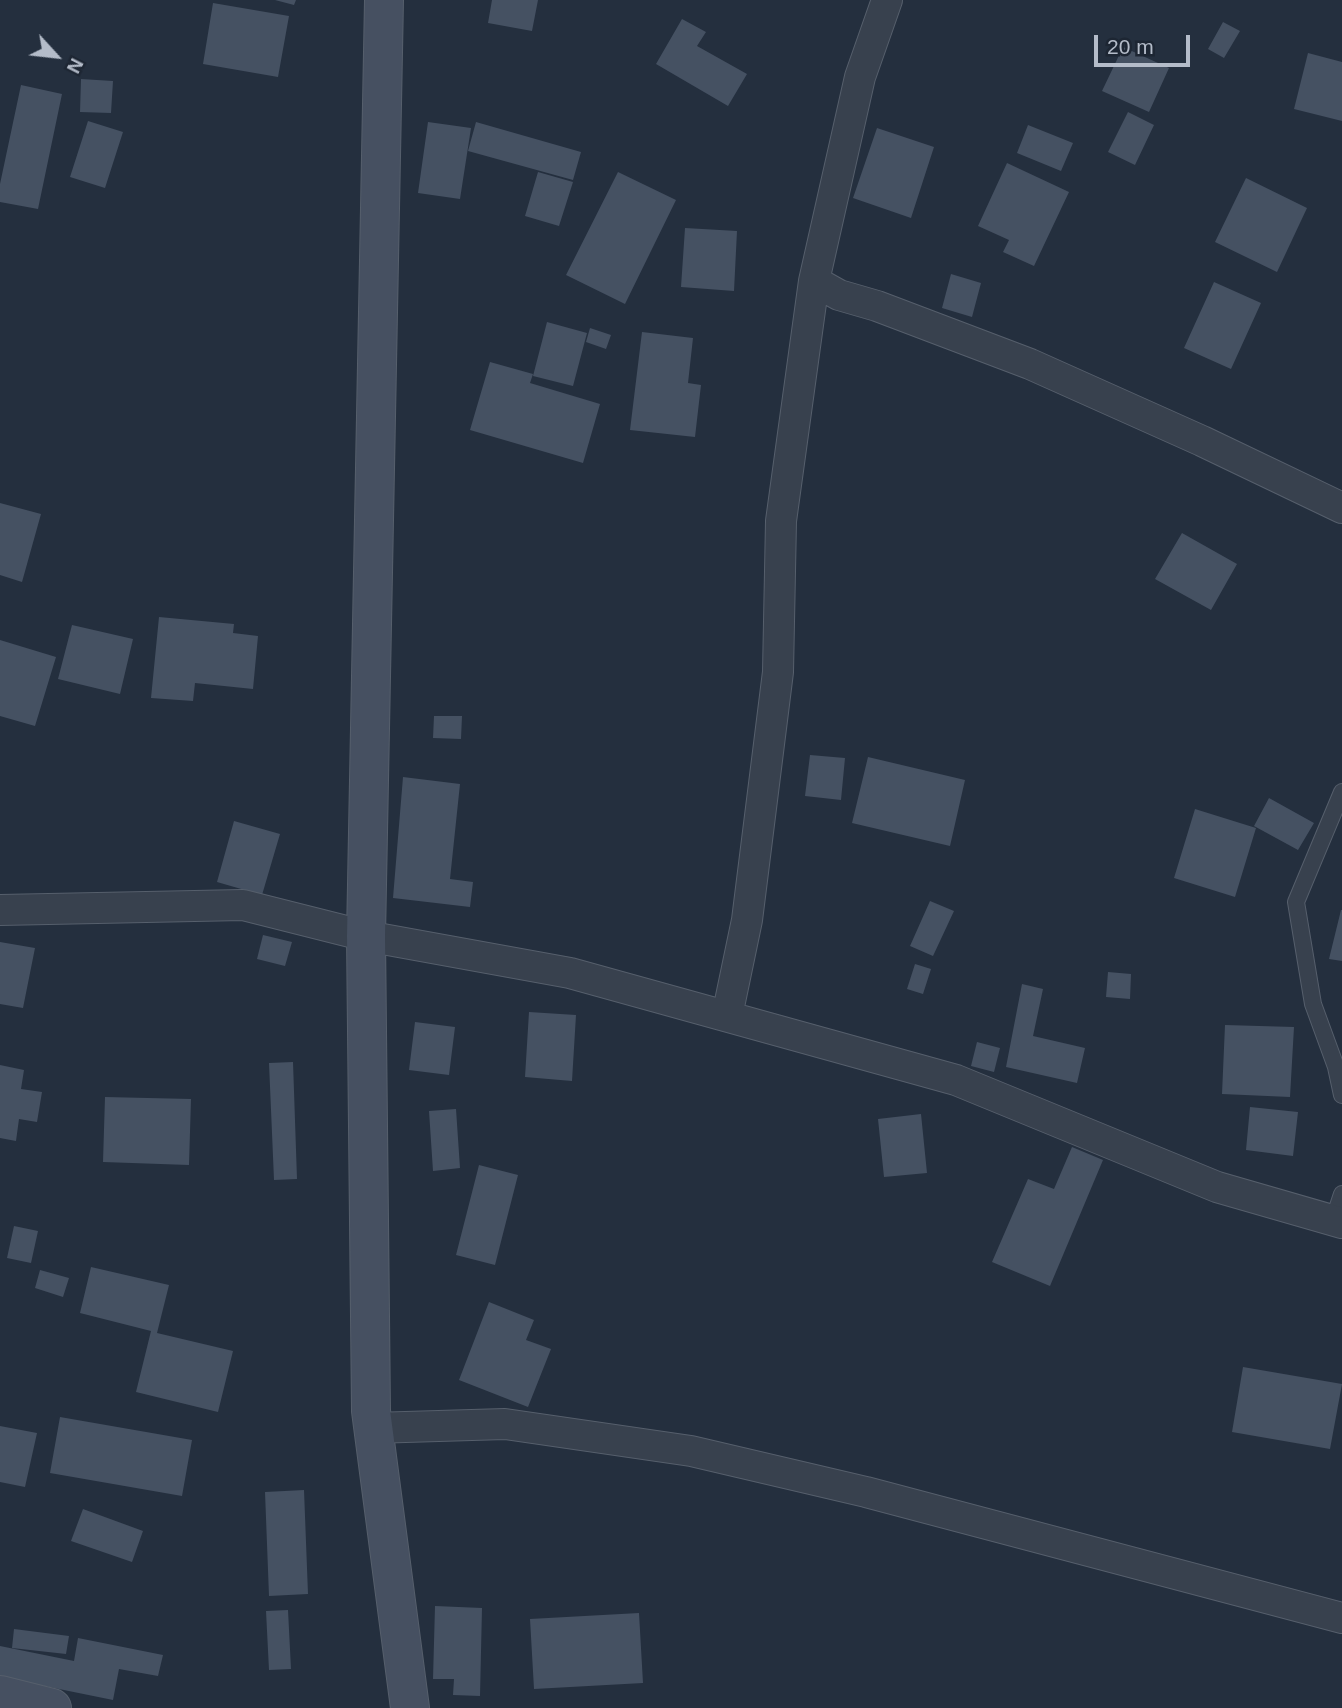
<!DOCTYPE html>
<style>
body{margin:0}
#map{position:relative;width:1342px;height:1708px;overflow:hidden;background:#242f3e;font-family:Helvetica,sans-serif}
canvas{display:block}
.north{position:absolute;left:21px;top:21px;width:70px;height:70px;-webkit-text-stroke:5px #1d2633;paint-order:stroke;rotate:117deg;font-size:19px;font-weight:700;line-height:28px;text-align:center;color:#b4bcc9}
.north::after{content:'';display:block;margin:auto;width:24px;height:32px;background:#b4bcc9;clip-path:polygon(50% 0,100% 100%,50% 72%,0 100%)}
.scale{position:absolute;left:1094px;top:35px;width:96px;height:32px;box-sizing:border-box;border:4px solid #b4bcc9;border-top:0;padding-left:9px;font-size:21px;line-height:24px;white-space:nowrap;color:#b4bcc9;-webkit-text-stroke:5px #1d2633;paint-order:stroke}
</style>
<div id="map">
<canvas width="1342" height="1708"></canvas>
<div class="north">N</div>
<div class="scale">20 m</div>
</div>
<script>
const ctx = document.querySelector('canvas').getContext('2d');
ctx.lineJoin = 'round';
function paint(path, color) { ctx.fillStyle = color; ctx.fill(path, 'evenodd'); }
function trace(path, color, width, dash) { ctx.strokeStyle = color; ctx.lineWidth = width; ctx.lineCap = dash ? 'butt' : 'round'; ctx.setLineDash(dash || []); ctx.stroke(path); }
const building = new Path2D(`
 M 275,0 L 296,0 L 294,5 Z
 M 492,0 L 538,0 L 532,31 L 488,23 Z
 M 213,3 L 289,16 L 278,77 L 203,64 Z
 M 682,19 L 706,32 L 697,46 L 747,74 L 728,106 L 656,64 Z
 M 1223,22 L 1240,31 L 1224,58 L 1208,49 Z
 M 1123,47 L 1169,68 L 1149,112 L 1102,91 Z
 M 1308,53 L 1342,62 L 1342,121 L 1294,109 Z
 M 81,79 L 113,81 L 111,113 L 80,112 Z
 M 21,85 L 62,94 L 38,209 L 0,202 L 0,184 Z
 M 1128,112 L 1154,125 L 1135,165 L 1108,152 Z
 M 88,121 L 123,132 L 105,188 L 70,177 Z
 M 428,122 L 471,128 L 460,199 L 418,193 Z
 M 476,122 L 581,152 L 573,180 L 468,151 Z
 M 1028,125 L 1073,143 L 1061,171 L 1017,153 Z
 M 877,128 L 934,147 L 911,218 L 853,198 Z
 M 1007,163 L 1069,192 L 1034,266 L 1003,252 L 1009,240 L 978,226 Z
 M 538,172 L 573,182 L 559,226 L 525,216 Z
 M 618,172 L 676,200 L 625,304 L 566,275 Z
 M 1246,178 L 1307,208 L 1277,272 L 1215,242 Z
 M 685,228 L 737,231 L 734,291 L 681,287 Z
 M 951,274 L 981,283 L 972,317 L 942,308 Z
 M 1214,282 L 1261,303 L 1231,369 L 1184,348 Z
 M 547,322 L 587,333 L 573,386 L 533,376 Z
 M 590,328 L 611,335 L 606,349 L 586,342 Z
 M 642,332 L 693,338 L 688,383 L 701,385 L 695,437 L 630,430 Z
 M 490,362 L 533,374 L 530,383 L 600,404 L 583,463 L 470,430 Z
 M 0,503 L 41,514 L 22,582 L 0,575 Z
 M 1182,533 L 1237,564 L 1211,610 L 1155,579 Z
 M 159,617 L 234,624 L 233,633 L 258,636 L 253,689 L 195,683 L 193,701 L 151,698 Z
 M 72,625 L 133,639 L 120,694 L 58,679 Z
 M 0,640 L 56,657 L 35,726 L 0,716 Z
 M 434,716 L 462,716 L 461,739 L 433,738 Z
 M 810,755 L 845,758 L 841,800 L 805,796 Z
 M 868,757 L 965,780 L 950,846 L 852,823 Z
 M 403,777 L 460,784 L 450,879 L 473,882 L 470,907 L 393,898 Z
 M 1269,798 L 1314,823 L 1298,850 L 1254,826 Z
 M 1195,809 L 1256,828 L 1235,897 L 1174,878 Z
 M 234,821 L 280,834 L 262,895 L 217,882 Z
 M 930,901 L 954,911 L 933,956 L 910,946 Z
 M 1341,910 L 1342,910 L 1342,961 L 1329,959 Z
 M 263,935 L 292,942 L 285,966 L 257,959 Z
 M 0,942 L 35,948 L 23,1008 L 0,1004 Z
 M 915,964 L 931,969 L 923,994 L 907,989 Z
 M 1108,972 L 1131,974 L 1130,999 L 1106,997 Z
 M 1022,984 L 1043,989 L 1033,1036 L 1085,1048 L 1077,1083 L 1006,1067 Z
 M 529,1012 L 576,1015 L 572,1081 L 525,1077 Z
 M 415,1022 L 455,1027 L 449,1075 L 409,1070 Z
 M 1225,1025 L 1294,1027 L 1290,1097 L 1222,1094 Z
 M 977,1042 L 1000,1048 L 994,1072 L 971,1066 Z
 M 293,1062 L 297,1179 L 274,1180 L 269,1063 Z
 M 0,1065 L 24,1070 L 21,1089 L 42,1092 L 37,1122 L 19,1119 L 16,1141 L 0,1138 Z
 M 105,1097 L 191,1099 L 189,1165 L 103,1162 Z
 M 1250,1107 L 1298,1112 L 1293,1156 L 1246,1150 Z
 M 456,1109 L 460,1168 L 433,1171 L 429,1111 Z
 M 921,1114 L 927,1173 L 884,1177 L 878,1119 Z
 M 1072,1147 L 1103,1160 L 1050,1286 L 992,1262 L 1028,1179 L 1054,1189 Z
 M 479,1165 L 518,1175 L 495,1265 L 456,1255 Z
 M 14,1226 L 38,1231 L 31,1263 L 7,1258 Z
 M 91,1267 L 169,1285 L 157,1333 L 233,1351 L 218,1412 L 136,1392 L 151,1331 L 80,1313 Z
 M 40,1270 L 69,1278 L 63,1297 L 35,1288 Z
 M 489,1302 L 534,1320 L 526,1340 L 551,1349 L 528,1407 L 459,1380 Z
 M 1243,1367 L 1342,1384 L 1330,1449 L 1232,1432 Z
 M 60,1417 L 192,1440 L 182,1496 L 50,1473 Z
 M 0,1426 L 37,1433 L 25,1487 L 0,1482 Z
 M 304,1490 L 308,1594 L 269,1596 L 265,1492 Z
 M 83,1509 L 143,1531 L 132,1562 L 71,1541 Z
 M 435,1606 L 482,1608 L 480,1696 L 453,1695 L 454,1679 L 433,1679 Z
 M 288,1610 L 291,1669 L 269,1670 L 266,1611 Z
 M 639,1613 L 643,1683 L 534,1689 L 530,1619 Z
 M 14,1629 L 69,1636 L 66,1654 L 12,1648 Z
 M 78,1638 L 163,1655 L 158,1676 L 119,1669 L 113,1700 L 0,1677 L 0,1646 L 74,1661 Z`);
const lane = new Path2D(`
 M 1342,792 L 1296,902 L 1313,1004 L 1336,1067 L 1342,1095
 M 1333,1221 L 1342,1194`);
const street = new Path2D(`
 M 887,0 L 860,77 L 814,281 L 839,295 L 877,306 L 1030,364 L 1202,441 L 1342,508
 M 0,910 L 243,905 L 366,936 L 570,973 L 956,1080 L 1217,1187 L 1342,1223
 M 727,1016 L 747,920 L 778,672 L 781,521 L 814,281
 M 372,1428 L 505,1424 L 691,1451 L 866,1492 L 1342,1618`);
const secondary = new Path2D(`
 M 384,0 L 366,936 L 371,1411 L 410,1708
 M 0,1695 L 52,1708`);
paint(building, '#455162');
trace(lane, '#565f6c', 18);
trace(street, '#565f6c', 32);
trace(secondary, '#565f6c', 40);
trace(lane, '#38414e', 16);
trace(street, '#38414e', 30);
trace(secondary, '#465061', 38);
</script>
